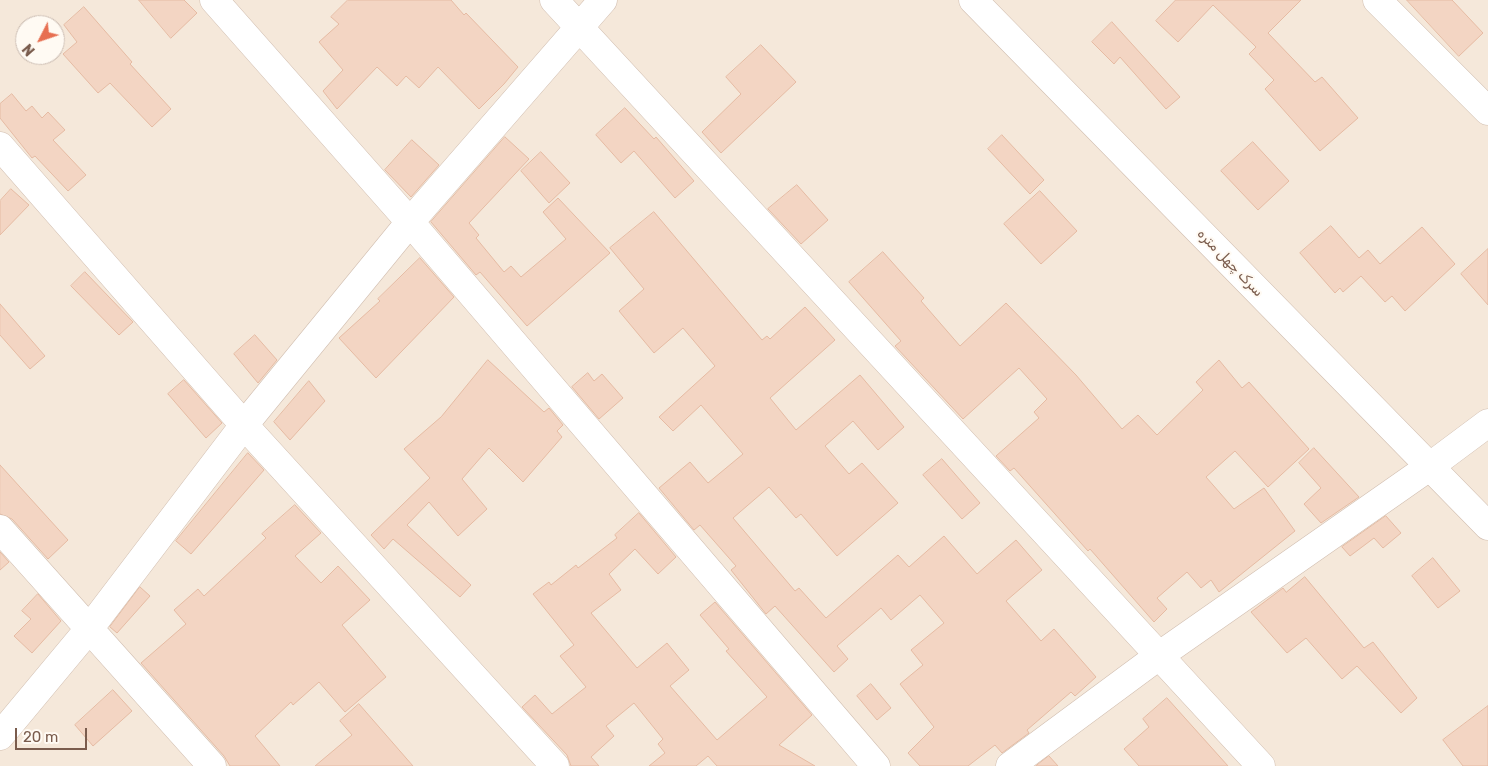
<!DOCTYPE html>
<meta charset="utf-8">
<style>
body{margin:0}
#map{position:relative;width:1488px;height:766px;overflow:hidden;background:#fdf6ec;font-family:Rubik,sans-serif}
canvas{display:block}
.north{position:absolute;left:15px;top:15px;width:50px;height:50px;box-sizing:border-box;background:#fffaf3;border:1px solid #cabbb1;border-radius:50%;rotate:229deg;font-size:14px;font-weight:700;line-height:20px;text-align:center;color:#7a5c4d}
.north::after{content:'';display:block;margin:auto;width:18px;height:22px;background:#e76f51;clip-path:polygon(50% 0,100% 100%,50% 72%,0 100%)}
.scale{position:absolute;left:15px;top:728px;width:72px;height:22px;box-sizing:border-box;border:2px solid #7a5c4d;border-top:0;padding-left:6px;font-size:15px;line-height:18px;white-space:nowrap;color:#7a5c4d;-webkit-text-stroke:4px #fffaf3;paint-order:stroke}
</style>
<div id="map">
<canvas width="1488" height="766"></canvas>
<div class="north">N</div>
<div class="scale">20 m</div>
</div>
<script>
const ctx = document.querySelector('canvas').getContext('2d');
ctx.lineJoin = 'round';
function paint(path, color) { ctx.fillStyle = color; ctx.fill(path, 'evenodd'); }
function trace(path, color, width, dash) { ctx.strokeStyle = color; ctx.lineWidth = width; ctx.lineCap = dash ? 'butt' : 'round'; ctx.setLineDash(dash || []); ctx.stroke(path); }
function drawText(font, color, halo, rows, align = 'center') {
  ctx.font = font + ' Rubik,Cairo,sans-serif'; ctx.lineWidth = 4; ctx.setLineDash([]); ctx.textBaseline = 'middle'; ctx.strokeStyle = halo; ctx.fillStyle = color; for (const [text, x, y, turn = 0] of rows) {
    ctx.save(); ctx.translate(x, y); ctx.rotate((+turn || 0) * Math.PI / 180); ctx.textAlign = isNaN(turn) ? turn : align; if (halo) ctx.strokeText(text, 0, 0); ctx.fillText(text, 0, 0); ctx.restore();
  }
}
const residential = new Path2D(`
 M 0,0 L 1488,0 L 1488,766 L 0,766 ZM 25,25 L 55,25 L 55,55 L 25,55 Z`);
const building = new Path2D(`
 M 139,0 L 184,0 L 197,13 L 171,38 Z
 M 348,0 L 451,0 L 464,15 L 466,13 L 518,67 L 504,84 L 479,109 L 438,67 L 419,88 L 406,76 L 397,86 L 377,67 L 337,109 L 323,91 L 343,70 L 319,42 L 339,24 L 331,17 Z
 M 1176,0 L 1301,0 L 1268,33 L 1315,82 L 1322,77 L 1358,118 L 1320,151 L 1265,89 L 1274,80 L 1249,54 L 1256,47 L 1213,5 L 1178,42 L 1156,21 Z
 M 1407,0 L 1452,0 L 1483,33 L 1459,56 Z
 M 84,7 L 132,62 L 130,64 L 171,109 L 152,127 L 110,83 L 98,93 L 63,54 L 77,42 L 64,25 Z
 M 1112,22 L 1180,97 L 1166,109 L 1120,57 L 1114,64 L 1092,42 Z
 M 761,45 L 796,82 L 721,153 L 702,132 L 741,94 L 726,77 Z
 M 12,94 L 26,111 L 32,106 L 42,118 L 48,112 L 65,130 L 53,140 L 86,175 L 68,191 L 35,156 L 32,158 L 0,118 L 0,104 Z
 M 625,108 L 654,139 L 656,137 L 694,181 L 675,198 L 634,151 L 621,163 L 596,135 Z
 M 1002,135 L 1044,180 L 1030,194 L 988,149 Z
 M 505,137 L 529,159 L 469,223 L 479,235 L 476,238 L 504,272 L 511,266 L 521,277 L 566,239 L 543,212 L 558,198 L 610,253 L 527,326 L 480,272 L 476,275 L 431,222 Z
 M 412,140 L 439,165 L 411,197 L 385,170 Z
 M 1253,142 L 1289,181 L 1258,210 L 1221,171 Z
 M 541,152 L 570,183 L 549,203 L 521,171 Z
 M 797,185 L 828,220 L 801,244 L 768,209 Z
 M 11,189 L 29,205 L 0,235 L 0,201 Z
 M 1040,191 L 1077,231 L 1041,264 L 1004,224 Z
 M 654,212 L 762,340 L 767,336 L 770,339 L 805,307 L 835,340 L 770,398 L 796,430 L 860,375 L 904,427 L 878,450 L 853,421 L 825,446 L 849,474 L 862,463 L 898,503 L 837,556 L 801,514 L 796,518 L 769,487 L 733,518 L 795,591 L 799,588 L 826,618 L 898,555 L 909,567 L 944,536 L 977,574 L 1016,540 L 1042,570 L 1006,601 L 1041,641 L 1054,629 L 1096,677 L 1075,696 L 1071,692 L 1027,730 L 1029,733 L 1002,753 L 995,745 L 968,766 L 920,766 L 908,753 L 934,727 L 900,684 L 923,665 L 911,650 L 944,623 L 920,595 L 891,620 L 881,608 L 837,646 L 848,659 L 834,672 L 775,606 L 766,614 L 731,570 L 736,566 L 700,525 L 694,530 L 659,488 L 690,462 L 708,483 L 743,454 L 701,405 L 673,431 L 659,417 L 715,366 L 683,328 L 654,353 L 619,311 L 644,289 L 610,248 Z
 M 1331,226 L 1359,258 L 1368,250 L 1380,264 L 1422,227 L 1455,264 L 1405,311 L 1392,296 L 1385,302 L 1361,276 L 1343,292 L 1340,288 L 1335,293 L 1300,253 Z
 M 1488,249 L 1488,305 L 1461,274 Z
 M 883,252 L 924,298 L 921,301 L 960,346 L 1006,303 L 1076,375 L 1122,429 L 1138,415 L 1157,435 L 1203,390 L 1196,382 L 1219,360 L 1242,388 L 1249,382 L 1309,449 L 1268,487 L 1235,451 L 1206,477 L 1234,509 L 1264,488 L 1295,531 L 1219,592 L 1211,580 L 1201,588 L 1187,572 L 1157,598 L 1167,609 L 1154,622 L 1090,549 L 1088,551 L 1014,468 L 1010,471 L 996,456 L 1039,418 L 1034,412 L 1047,399 L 1019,368 L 963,419 L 895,346 L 901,341 L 849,282 Z
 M 420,258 L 454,297 L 376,378 L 339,338 L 380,301 L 378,299 Z
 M 85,272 L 133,322 L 119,335 L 71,286 Z
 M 0,304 L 45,356 L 30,369 L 0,335 Z
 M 255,335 L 277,360 L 258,383 L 234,354 Z
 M 488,360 L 544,412 L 549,408 L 563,425 L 557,431 L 562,437 L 523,482 L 489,448 L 462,479 L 487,509 L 458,536 L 429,502 L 407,525 L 471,585 L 460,597 L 393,539 L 384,549 L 371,535 L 430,478 L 404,449 L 441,417 Z
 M 588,373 L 594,381 L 602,374 L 623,398 L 599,419 L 572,387 Z
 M 184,380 L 222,423 L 206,438 L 168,394 Z
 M 309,381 L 325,401 L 290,440 L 274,422 Z
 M 1314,448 L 1359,497 L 1321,523 L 1304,504 L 1321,488 L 1299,463 Z
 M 248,453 L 264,470 L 191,554 L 176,541 Z
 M 942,459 L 980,503 L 962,519 L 923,475 Z
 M 0,465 L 68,540 L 48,559 L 12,519 L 0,514 Z
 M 295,505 L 321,533 L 295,556 L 321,583 L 338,566 L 370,600 L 342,625 L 386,677 L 345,712 L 319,682 L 293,705 L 291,702 L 255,736 L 280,766 L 230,766 L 224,756 L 141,663 L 186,624 L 174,610 L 198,589 L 204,596 L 266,538 L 262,534 Z
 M 639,513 L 676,557 L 658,574 L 635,549 L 609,574 L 621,590 L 591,613 L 637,668 L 667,643 L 689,670 L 670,686 L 717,740 L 767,697 L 726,651 L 729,649 L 700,615 L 715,602 L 812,715 L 779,745 L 815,766 L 717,766 L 708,756 L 696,766 L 649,766 L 665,753 L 658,744 L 663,739 L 634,703 L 606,726 L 614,736 L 591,757 L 599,766 L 571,766 L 567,755 L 522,707 L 535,695 L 552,714 L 586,687 L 560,656 L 574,645 L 533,594 L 549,582 L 551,585 L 576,565 L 578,568 L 617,538 L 615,535 Z
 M 1386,516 L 1401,533 L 1383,548 L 1374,538 L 1350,556 L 1342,547 Z
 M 0,552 L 9,562 L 0,570 Z
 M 1433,558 L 1460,591 L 1438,608 L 1412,576 Z
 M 1305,577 L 1364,648 L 1373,642 L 1417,698 L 1401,713 L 1357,666 L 1342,679 L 1306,638 L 1287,653 L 1251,612 L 1283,588 L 1286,592 Z
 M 140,587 L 150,596 L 117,633 L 110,627 Z
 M 38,594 L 61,621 L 32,653 L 14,636 L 31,619 L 22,611 Z
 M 871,684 L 891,708 L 877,720 L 857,696 Z
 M 113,690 L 132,711 L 93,746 L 75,725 Z
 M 1167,698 L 1228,766 L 1139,766 L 1124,749 L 1149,727 L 1143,719 Z
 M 359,704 L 413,766 L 315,766 L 352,735 L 340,721 Z
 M 1488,706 L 1488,766 L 1463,766 L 1443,740 Z
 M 1049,756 L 1058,766 L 1036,766 Z`);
const minor = new Path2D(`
 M 214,0 L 410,222 L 876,766
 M 554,0 L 1261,766
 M 1377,0 L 1488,111
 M 0,146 L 244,425 L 555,766
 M 0,529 L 212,766
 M 0,736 L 89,629 L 244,425 L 410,222 L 603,0
 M 1010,766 L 1160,655 L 1429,467 L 1488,423`);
const tertiary = new Path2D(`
 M 973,0 L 1488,526`);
const streetNames = [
 ["سرک چهل متره",1230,263,46]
];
paint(residential, '#f5e8da');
paint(building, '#f3d5c3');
trace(building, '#e6bba3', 1);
trace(minor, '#d1beb0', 29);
trace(tertiary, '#d1beb0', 29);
trace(minor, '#fff', 28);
trace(tertiary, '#fff', 28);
drawText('14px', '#7a5c4d', '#fffaf3', streetNames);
</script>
